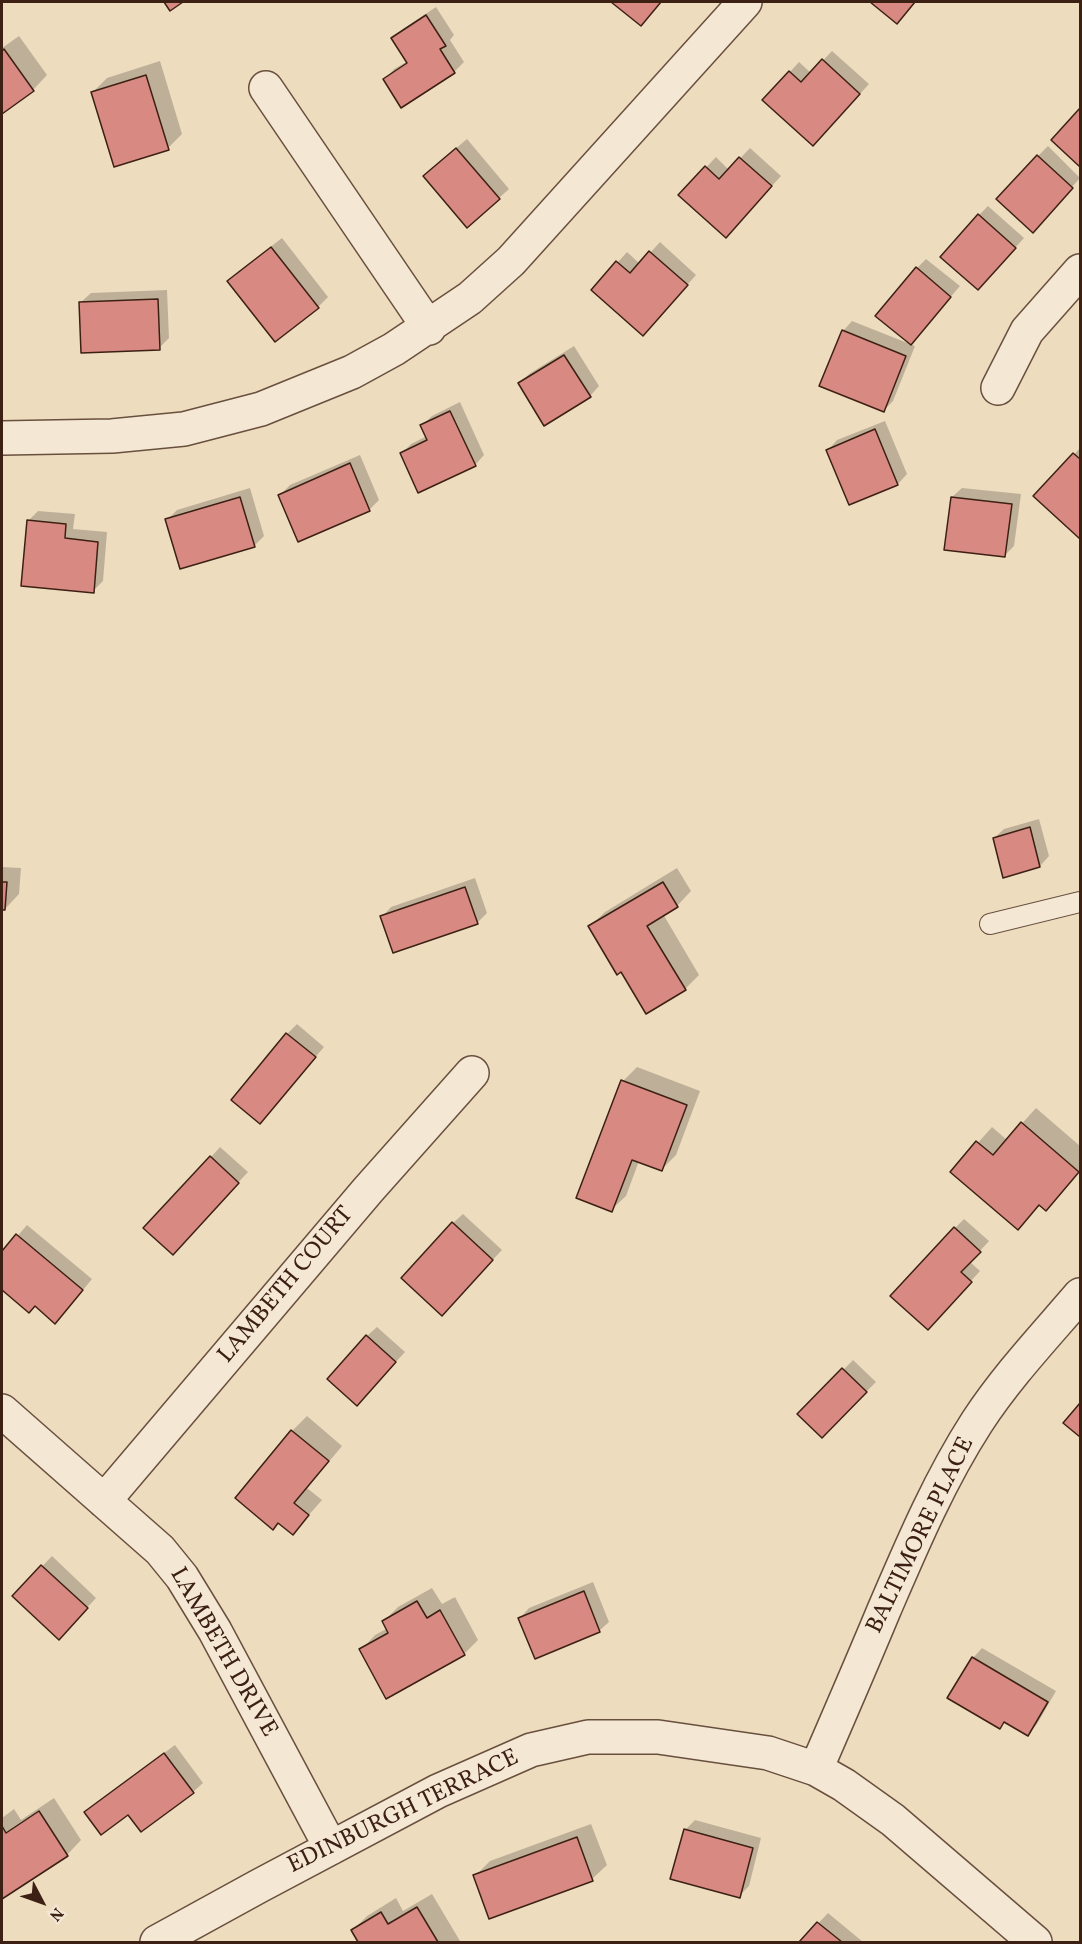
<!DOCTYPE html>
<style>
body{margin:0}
#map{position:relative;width:1082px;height:1944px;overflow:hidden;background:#eedcbe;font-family:Vollkorn,serif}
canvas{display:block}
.frame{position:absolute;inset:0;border:3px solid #3d2014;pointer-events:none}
.north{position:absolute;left:12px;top:1872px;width:60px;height:60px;-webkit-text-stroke:4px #f4e8d5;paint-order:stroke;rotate:131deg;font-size:16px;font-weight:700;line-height:24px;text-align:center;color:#3d2014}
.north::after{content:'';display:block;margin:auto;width:21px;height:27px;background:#3d2014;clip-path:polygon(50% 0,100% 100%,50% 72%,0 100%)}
</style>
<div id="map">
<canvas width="1082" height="1944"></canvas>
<div class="frame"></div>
<div class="north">N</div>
</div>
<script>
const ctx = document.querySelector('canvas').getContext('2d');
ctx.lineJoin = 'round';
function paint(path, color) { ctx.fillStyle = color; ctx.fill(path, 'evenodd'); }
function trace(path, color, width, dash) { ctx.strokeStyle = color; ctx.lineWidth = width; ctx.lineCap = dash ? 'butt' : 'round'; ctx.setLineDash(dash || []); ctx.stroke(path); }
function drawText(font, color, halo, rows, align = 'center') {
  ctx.font = font + ' Vollkorn,serif'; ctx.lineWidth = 6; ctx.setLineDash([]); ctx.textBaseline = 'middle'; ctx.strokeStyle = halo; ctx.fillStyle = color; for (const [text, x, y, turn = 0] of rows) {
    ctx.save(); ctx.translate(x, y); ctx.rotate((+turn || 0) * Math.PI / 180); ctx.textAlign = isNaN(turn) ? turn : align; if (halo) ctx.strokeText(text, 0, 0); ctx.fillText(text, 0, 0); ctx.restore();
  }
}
const shadow = new Path2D(`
 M 614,2 L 661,2 L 641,24 Z
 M 873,2 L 915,2 L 897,22 Z
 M 436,7 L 454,35 L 450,40 L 464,62 L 454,72 L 402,106 L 385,79 L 394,69 L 408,61 L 393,38 L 403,29 Z
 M 19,36 L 47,75 L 33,90 L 2,112 L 2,48 Z
 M 832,51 L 869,84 L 823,135 L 790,72 L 799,62 L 811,73 Z
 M 160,61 L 182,134 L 168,148 L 93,92 L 107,78 Z
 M 1080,110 L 1080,164 L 1054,140 Z
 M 467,139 L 509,189 L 499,198 L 435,166 Z
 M 1048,146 L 1080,178 L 1042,221 L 1038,156 Z
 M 750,148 L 781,176 L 735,226 L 680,195 L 716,157 L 729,170 Z
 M 988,206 L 1024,238 L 987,279 L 979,215 Z
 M 282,238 L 328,297 L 318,307 L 229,281 L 239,271 Z
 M 660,242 L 696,275 L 652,325 L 593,290 L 627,252 L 640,264 Z
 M 926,259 L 960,286 L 911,343 L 917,268 Z
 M 167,290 L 169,338 L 159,348 L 81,302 L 91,293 Z
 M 852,321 L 915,346 L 893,401 L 884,410 L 843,331 Z
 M 574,346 L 599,386 L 590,396 L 519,384 L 529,374 Z
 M 460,402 L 484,455 L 475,465 L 402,453 L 411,444 L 427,436 L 422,425 L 432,416 Z
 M 885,421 L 907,474 L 898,484 L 828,450 L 837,440 Z
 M 1080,448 L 1080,537 L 1036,496 Z
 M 360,455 L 379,500 L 369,510 L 280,495 L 290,485 Z
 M 250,488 L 264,536 L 254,546 L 167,520 L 177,510 Z
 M 962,488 L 1021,494 L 1014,546 L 1005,555 L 952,497 Z
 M 38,511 L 75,514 L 73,529 L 107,532 L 103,581 L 93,591 L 29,520 Z
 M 1039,819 L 1049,856 L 1040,866 L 994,838 L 1004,829 Z
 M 2,867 L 21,868 L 19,894 L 5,909 L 2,909 Z
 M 677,868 L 691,891 L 677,906 L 663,914 L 699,975 L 685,989 L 621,970 L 590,926 L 605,912 Z
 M 475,878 L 487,913 L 477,923 L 382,917 L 391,907 Z
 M 297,1024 L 324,1047 L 260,1122 L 287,1034 Z
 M 637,1067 L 700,1091 L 676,1155 L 661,1170 L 639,1161 L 626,1196 L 611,1210 L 623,1081 Z
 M 1036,1108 L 1080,1146 L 1080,1171 L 1046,1209 L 1041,1204 L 1018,1228 L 952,1172 L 992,1127 L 1007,1140 Z
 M 220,1147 L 248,1172 L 182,1243 L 211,1157 Z
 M 463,1214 L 502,1250 L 451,1304 L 453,1223 Z
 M 964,1219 L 989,1241 L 970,1262 L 980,1271 L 937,1319 L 955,1228 Z
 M 27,1225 L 92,1279 L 65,1312 L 35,1305 L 29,1311 L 2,1288 L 2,1254 Z
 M 377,1327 L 405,1352 L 366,1394 L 367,1336 Z
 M 853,1360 L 876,1382 L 822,1436 L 800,1414 Z
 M 307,1416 L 342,1446 L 307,1488 L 322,1500 L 293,1533 L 279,1522 L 273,1528 L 237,1498 L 292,1431 Z
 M 52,1556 L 96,1598 L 68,1628 L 14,1596 Z
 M 593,1582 L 609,1622 L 599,1631 L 520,1618 L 529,1608 Z
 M 432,1588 L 442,1604 L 455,1597 L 478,1640 L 464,1654 L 361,1650 L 375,1635 L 388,1628 L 384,1621 L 398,1607 Z
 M 982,1648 L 1056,1691 L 1037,1724 L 1028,1734 L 1006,1721 L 1000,1727 L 973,1658 Z
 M 175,1745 L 203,1783 L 193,1792 L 128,1813 L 86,1813 L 96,1803 Z
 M 54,1798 L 81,1840 L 67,1855 L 2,1897 L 2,1818 L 14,1809 L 21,1820 Z
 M 695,1820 L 761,1838 L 749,1886 L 739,1896 L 685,1830 Z
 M 591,1824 L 607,1865 L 592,1879 L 475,1876 L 490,1861 Z
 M 432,1894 L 460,1941 L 458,1942 L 360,1942 L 353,1930 L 367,1916 L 396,1898 L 403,1911 Z
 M 828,1913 L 863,1942 L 801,1942 Z`);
const building = new Path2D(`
 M 164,2 L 183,2 L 170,11 Z
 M 611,2 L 661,2 L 641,26 Z
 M 870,2 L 915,2 L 897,24 Z
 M 426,15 L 446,46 L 440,49 L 455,73 L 401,108 L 383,79 L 407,63 L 391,38 Z
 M 4,49 L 34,91 L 2,114 L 2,51 Z
 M 822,59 L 860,94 L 813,146 L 762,100 L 789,71 L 801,82 Z
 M 146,75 L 169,150 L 114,167 L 91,92 Z
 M 1080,108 L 1080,167 L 1051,140 Z
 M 456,148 L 500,199 L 467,228 L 423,176 Z
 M 1037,155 L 1073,188 L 1033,233 L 996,199 Z
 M 739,157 L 772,186 L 726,238 L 678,195 L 705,166 L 719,179 Z
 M 978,214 L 1016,248 L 978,290 L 940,257 Z
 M 271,247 L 319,308 L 275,342 L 227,281 Z
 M 649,251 L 688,285 L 643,336 L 591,290 L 616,261 L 630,273 Z
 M 916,267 L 951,297 L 911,345 L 875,316 Z
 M 158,299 L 160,350 L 81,353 L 79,302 Z
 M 842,330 L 906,356 L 884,412 L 819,386 Z
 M 564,355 L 591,397 L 544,426 L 518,383 Z
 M 450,411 L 476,466 L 418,493 L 400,453 L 427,440 L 420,425 Z
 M 875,429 L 898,485 L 849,505 L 826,450 Z
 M 1073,453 L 1080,459 L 1080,539 L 1033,496 Z
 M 350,463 L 370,511 L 298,542 L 278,495 Z
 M 240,497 L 255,547 L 180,569 L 165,519 Z
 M 951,497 L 1012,504 L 1005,557 L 944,550 Z
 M 27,520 L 66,524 L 65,538 L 98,542 L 94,593 L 21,586 Z
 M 1030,827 L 1040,867 L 1003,878 L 993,838 Z
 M 2,882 L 7,882 L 5,910 L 2,910 Z
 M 663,882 L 678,907 L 647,926 L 686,990 L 646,1014 L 621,972 L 617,975 L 588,926 Z
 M 465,887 L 478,924 L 393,953 L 380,916 Z
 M 286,1033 L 316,1057 L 260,1124 L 231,1100 Z
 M 621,1080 L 687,1105 L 662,1171 L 632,1160 L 612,1212 L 576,1198 Z
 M 1021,1122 L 1079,1172 L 1046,1211 L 1039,1205 L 1018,1230 L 950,1172 L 976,1141 L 993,1155 Z
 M 210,1156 L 239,1183 L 173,1255 L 143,1228 Z
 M 452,1222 L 493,1260 L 442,1316 L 401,1278 Z
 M 954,1227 L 981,1252 L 961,1272 L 972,1282 L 928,1330 L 890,1296 Z
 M 16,1234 L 83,1290 L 55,1324 L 35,1306 L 29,1313 L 2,1290 L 2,1251 Z
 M 366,1335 L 396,1362 L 357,1406 L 327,1379 Z
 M 842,1368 L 867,1392 L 822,1438 L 797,1414 Z
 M 1080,1403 L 1080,1437 L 1063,1423 Z
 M 291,1430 L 329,1461 L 294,1503 L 309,1515 L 293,1535 L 278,1523 L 273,1530 L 235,1498 Z
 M 41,1565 L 88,1608 L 59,1640 L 12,1596 Z
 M 584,1591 L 600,1632 L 535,1659 L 518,1618 Z
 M 417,1601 L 427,1618 L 440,1610 L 465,1655 L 386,1699 L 359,1649 L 388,1633 L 382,1621 Z
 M 972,1657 L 1048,1702 L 1028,1736 L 1004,1722 L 1000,1729 L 947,1698 Z
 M 164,1753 L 194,1793 L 141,1832 L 128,1815 L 101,1835 L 84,1812 Z
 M 39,1811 L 68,1856 L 2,1899 L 2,1826 L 6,1833 Z
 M 684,1829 L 753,1848 L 740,1898 L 670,1879 Z
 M 577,1837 L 593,1881 L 489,1919 L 473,1875 Z
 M 417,1907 L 438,1942 L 358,1942 L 351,1930 L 381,1912 L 388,1924 Z
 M 817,1922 L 842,1942 L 799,1942 Z`);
const lane = new Path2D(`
 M 990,924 L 1080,902`);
const street = new Path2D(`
 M 266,88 L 429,328
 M 998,388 L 1027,331 L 1080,271
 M 2,438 L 112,436 L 184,429 L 261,409 L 352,372 L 394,349 L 470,298 L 511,261 L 745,2
 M 2,1411 L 160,1550 L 182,1577 L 215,1631 L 331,1848
 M 104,1501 L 368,1190 L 472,1073
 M 816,1769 C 839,1716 862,1663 884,1610 C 912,1545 939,1481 977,1422 C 1007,1376 1045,1336 1080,1295
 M 157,1942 L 259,1886 L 438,1791 L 531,1750 L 588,1737 L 658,1737 L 768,1753 L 816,1769 L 844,1785 L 893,1820 L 1035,1942`);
const streetNames = [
 ["LAMBETH COURT",287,1286,-50],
 ["BALTIMORE PLACE",922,1536,-64],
 ["LAMBETH DRIVE",222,1653,60],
 ["EDINBURGH TERRACE",404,1813,-26]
];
paint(shadow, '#0003');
paint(building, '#d78982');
trace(building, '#3d2014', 1.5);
trace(lane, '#694f3e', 22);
trace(street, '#694f3e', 36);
trace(lane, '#f4e8d5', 20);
trace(street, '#f4e8d5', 33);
drawText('24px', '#3d2014', '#f4e8d5', streetNames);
</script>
